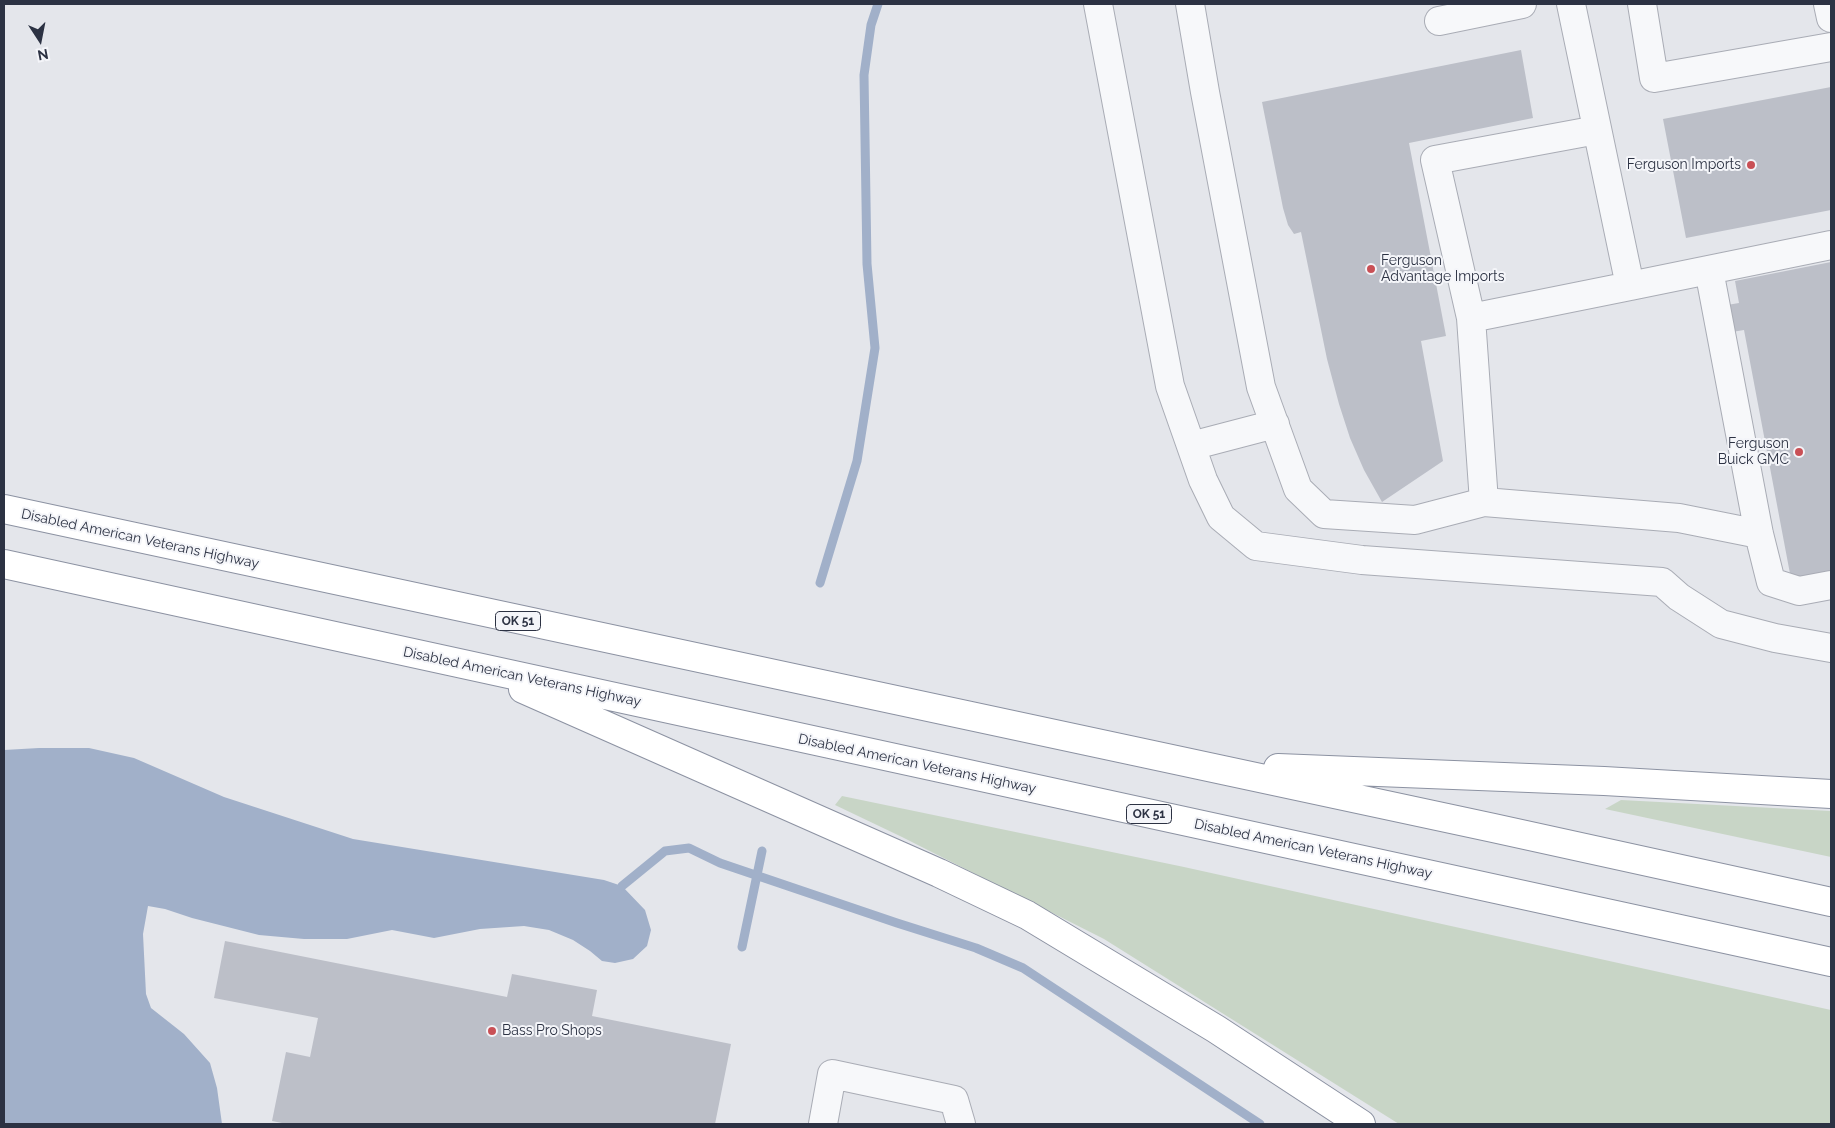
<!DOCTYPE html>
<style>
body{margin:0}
#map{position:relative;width:1835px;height:1128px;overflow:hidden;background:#e4e6eb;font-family:Raleway,sans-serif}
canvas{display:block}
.frame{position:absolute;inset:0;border:5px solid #2c3243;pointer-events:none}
.north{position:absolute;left:15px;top:15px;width:50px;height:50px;-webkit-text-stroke:4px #f4f5f9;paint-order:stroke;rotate:169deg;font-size:14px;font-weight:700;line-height:20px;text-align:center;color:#2c3243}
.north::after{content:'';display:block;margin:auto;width:18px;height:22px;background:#2c3243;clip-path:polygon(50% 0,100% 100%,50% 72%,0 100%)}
</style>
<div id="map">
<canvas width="1835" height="1128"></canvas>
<div class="frame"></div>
<div class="north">N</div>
</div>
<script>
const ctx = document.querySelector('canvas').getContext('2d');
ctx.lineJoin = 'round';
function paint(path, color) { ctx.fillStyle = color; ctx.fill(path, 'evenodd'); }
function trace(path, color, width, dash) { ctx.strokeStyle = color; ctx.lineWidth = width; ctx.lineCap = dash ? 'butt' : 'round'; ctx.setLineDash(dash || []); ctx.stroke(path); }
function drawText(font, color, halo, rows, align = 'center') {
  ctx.font = font + ' Raleway,sans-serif'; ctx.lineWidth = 4; ctx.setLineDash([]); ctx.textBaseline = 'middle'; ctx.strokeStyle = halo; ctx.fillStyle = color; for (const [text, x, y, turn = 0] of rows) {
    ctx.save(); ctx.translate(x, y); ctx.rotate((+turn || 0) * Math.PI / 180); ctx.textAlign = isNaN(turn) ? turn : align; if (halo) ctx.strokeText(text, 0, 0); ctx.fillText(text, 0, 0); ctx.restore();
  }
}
const green = new Path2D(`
 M 842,796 L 1184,867 L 1831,1010 L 1831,1124 L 1399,1124 L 1104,939 L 902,837 L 835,805 Z
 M 1621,800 L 1831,811 L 1831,857 L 1605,809 Z`);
const water = new Path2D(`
 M 39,748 L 89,748 L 134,758 L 224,797 L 353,839 L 604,880 L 622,886 L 645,910 L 651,930 L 647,946 L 633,959 L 615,963 L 602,961 L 590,951 L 573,940 L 549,930 L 524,926 L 480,929 L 434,938 L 392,930 L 347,939 L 304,939 L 259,935 L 192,918 L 165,909 L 148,906 L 143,934 L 146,994 L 151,1008 L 184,1034 L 210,1063 L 217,1088 L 222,1124 L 4,1124 L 4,750 Z`);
const stream = new Path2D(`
 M 820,583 L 857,461 L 875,348 L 867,264 L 864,75 L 871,25 L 878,4
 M 622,886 L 665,851 L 689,848 L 720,863 L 897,923 L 976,948 L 1023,968 L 1260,1124
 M 742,947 L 762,851`);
const building = new Path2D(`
 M 1521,50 L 1533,118 L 1409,143 L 1446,336 L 1421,341 L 1443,461 L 1382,502 L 1364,470 L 1350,438 L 1339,404 L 1327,359 L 1301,232 L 1294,234 L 1288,225 L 1283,208 L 1262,102 Z
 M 1831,87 L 1831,210 L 1686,238 L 1663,119 Z
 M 1831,262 L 1831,572 L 1791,579 L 1744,330 L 1732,332 L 1727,305 L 1739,303 L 1735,281 Z
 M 225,941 L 507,997 L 512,974 L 597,990 L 592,1016 L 731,1044 L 715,1124 L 287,1124 L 272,1121 L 286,1052 L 310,1057 L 318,1018 L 214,998 Z`);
const minor = new Path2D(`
 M 1098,4 L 1170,386 L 1203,480 L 1221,517 L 1256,546 L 1362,560 L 1662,582 L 1679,597 L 1721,624 L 1775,638 L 1831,648
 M 1190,4 L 1205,92 L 1261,387 L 1298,489 L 1324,514 L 1415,520 L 1484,502 L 1679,518 L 1759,534
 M 1571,4 L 1630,286 L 1831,245
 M 1642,4 L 1654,78 L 1831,47
 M 1828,4 L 1831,18
 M 1439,21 L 1522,4
 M 1597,130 L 1435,160 L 1471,318 L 1630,286
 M 1709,270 L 1759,534 L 1771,582 L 1799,591 L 1831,585
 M 1471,318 L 1484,502
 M 1191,446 L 1275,424
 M 823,1124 L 832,1074 L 954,1100 L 961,1124`);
const highway = new Path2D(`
 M 4,509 C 613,642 1223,767 1831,902
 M 4,564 L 1831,962
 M 523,689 L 939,873 L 1027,915 L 1216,1029 L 1361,1124
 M 1278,768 L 1604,781 L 1831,794`);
const markers = [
 [1751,165,5,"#c95056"],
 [1371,269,5,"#c95056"],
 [1799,452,5,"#c95056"],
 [492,1031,5,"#c95056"]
];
const shields = [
 [518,621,45],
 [1149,814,45]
];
const shieldNames = [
 ["OK 51",518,621],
 ["OK 51",1149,814]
];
const poiNames = [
 ["Ferguson Imports",1741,165],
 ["Ferguson",1381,261,"left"],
 ["Advantage Imports",1381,277,"left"],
 ["Ferguson",1789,444],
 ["Buick GMC",1789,460],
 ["Bass Pro Shops",502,1031,"left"]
];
const streetNames = [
 ["Disabled American Veterans Highway",140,539,12],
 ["Disabled American Veterans Highway",522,677,12],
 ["Disabled American Veterans Highway",917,764,12],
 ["Disabled American Veterans Highway",1313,849,12]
];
paint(green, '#c8d5c6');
paint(water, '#a1b0c9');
trace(stream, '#a1b0c9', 9);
paint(building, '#bcbfc8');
trace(minor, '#a9acb5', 30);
trace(highway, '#8c92a2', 30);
trace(minor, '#f7f8fa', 28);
trace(highway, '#fff', 28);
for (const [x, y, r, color] of markers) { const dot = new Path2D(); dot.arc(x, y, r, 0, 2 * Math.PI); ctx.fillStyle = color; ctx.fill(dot); trace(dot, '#f4f5f9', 2); }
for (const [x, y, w] of shields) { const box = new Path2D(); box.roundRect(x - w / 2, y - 9.5, w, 19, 4); ctx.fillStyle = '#f4f5f9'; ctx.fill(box); trace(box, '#2c3243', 1); }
drawText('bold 12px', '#2c3243', null, shieldNames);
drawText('14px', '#2c3243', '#f4f5f9', poiNames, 'right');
drawText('14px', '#2c3243', '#f4f5f9', streetNames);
</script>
